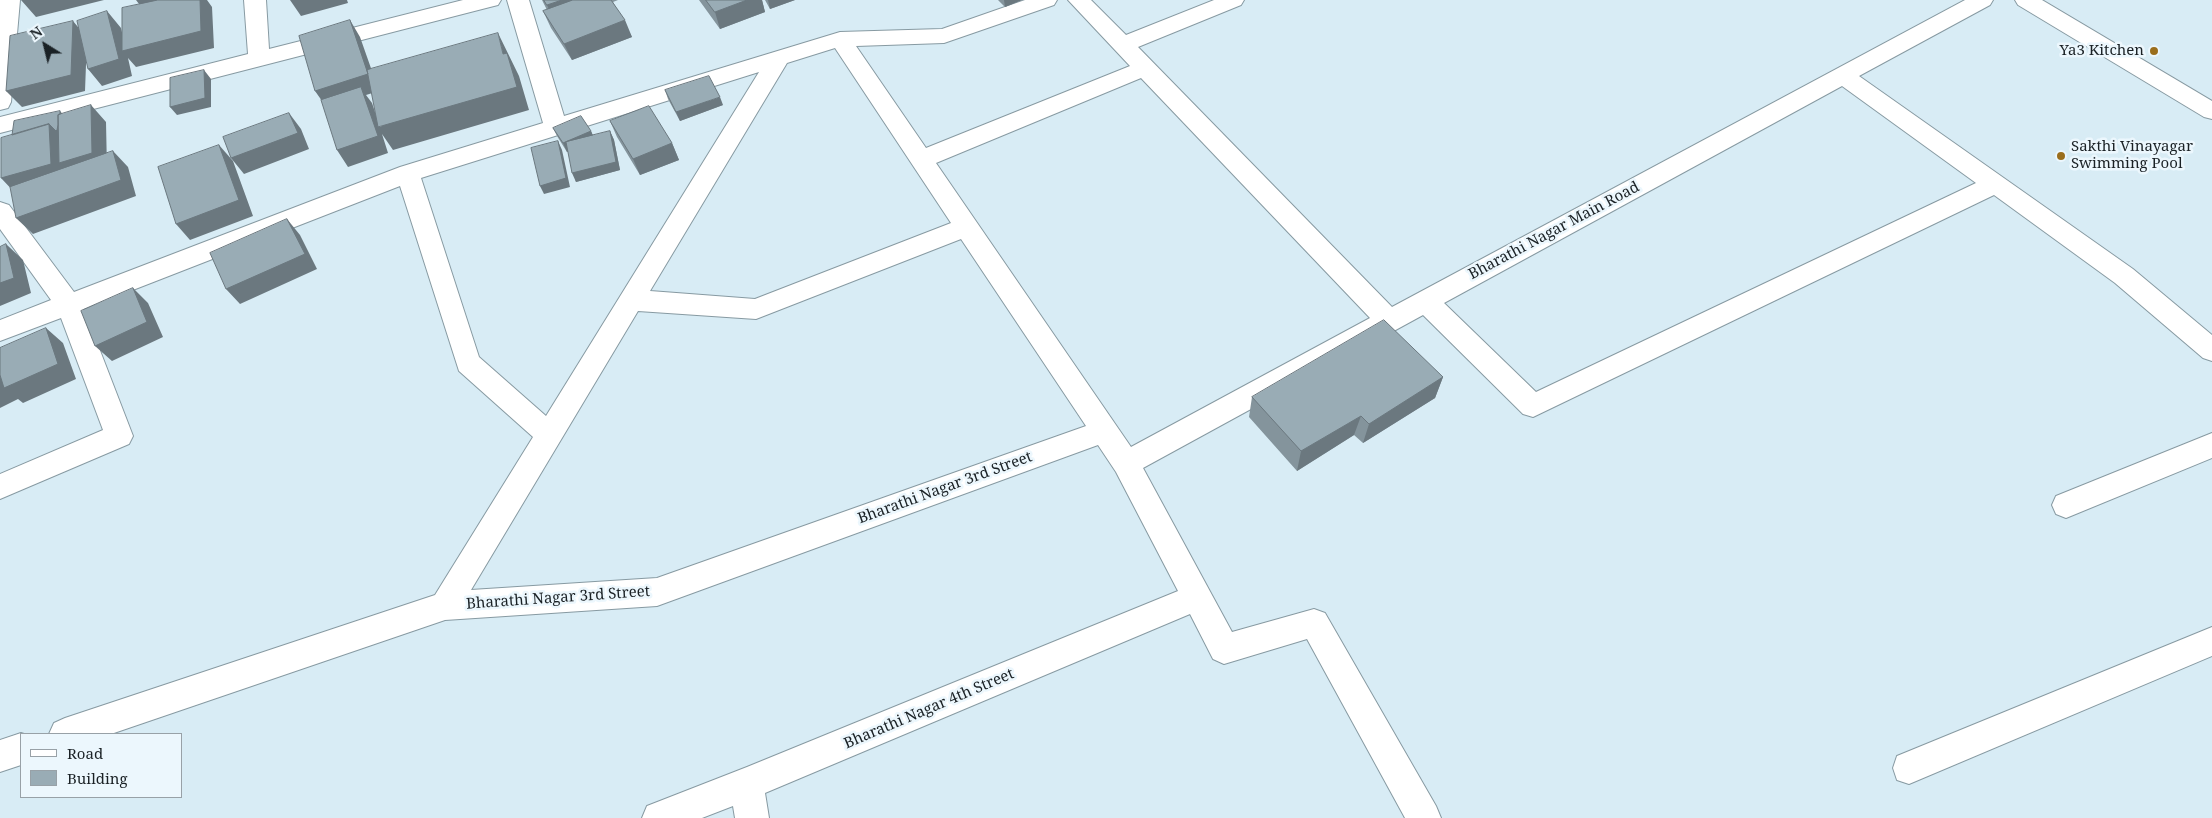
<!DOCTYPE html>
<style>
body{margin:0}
#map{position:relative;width:2212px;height:818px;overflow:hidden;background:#d8ecf5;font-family:"Noto Serif",serif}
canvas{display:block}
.legend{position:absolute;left:20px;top:733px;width:162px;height:65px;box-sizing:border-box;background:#ecf7fd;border:1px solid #98a1a7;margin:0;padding:6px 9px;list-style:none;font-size:15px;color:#1a2125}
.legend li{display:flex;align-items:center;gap:10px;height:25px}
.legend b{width:25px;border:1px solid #98a1a7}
.north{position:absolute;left:20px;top:20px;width:50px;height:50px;-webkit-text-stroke:4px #ecf7fd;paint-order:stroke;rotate:324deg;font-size:14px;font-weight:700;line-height:20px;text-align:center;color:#1a2125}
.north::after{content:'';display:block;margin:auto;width:18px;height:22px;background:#1a2125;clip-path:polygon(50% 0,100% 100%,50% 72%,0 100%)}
</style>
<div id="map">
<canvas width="2212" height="818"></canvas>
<ul class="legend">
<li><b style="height:6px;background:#fff"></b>Road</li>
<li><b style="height:14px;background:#99acb5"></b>Building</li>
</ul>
<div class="north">N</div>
</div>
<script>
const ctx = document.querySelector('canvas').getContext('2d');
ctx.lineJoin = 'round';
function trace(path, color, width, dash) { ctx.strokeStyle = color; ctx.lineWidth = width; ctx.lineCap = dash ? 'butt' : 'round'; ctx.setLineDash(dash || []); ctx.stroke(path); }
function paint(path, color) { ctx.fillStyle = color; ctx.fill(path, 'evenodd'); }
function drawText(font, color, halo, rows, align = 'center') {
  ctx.font = font + ' "Noto Serif",serif'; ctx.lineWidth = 5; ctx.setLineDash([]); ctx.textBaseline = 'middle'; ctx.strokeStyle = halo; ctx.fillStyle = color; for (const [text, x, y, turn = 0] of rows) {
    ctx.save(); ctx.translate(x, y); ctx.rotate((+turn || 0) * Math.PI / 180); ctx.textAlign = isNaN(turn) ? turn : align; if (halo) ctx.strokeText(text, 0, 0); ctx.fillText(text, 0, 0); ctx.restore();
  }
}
const minor = new Path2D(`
 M 0,0 L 20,0 L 11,102 L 8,108 L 0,110 Z
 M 244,0 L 266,0 L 269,49 L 463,0 L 501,0 L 498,5 L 490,7 L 0,133 L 0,117 L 248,54 Z
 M 507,0 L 529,0 L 564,116 L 840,32 L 942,29 L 1025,0 L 1057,0 L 1054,5 L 944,43 L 856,46 L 926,148 L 1130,66 L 1068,0 L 1091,0 L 1126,35 L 1214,0 L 1244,0 L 1241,5 L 1138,47 L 1392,307 L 1965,0 L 1993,0 L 1990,5 L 1859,76 L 2133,269 L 2212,335 L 2212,361 L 2203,358 L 2115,283 L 1994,195 L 1533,417 L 1523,414 L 1423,315 L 1143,468 L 1232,632 L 1314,609 L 1325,613 L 1436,806 L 1441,818 L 1405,818 L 1307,639 L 1224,664 L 1213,659 L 1190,614 L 765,793 L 769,818 L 735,818 L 733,806 L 702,818 L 642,818 L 647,806 L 747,767 L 1178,591 L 1116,472 L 1098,445 L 657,606 L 445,620 L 111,734 L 49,734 L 54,723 L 65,718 L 435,595 L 533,437 L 459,371 L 400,186 L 84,309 L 133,436 L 129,444 L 0,499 L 0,474 L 103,430 L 61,318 L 0,341 L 0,320 L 51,300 L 0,229 L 0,202 L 9,205 L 74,292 L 400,167 L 543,123 ZM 835,48 L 951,223 L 755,299 L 650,291 L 787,63 ZM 759,72 L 546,416 L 479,357 L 421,178 ZM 1141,78 L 1370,318 L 1131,447 L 936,163 ZM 1842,86 L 1976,183 L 1536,392 L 1444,303 ZM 961,239 L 1086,426 L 657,578 L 471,590 L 638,311 L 756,319 Z
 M 2015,0 L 2042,0 L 2212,101 L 2212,119 L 2204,117 L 2018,5 Z
 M 2212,433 L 2212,458 L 2066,518 L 2056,514 L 2052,505 L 2056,496 Z
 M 2212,627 L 2212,656 L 1909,784 L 1897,780 L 1893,768 L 1897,756 Z
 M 21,733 L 24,734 L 21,734 L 21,765 L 0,772 L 0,740 Z`);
const wall = new Path2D(`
 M 542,0 L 618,0 L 613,2 L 632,37 L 572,60 L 551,28 L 543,11 L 547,10 Z
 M 699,0 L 762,0 L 765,12 L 720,29 Z
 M 765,0 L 795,0 L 770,9 Z
 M 998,0 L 1022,0 L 1005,7 Z
 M 665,90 L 723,105 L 680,121 L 668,99 Z
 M 610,121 L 672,143 L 679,160 L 640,175 L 617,137 Z
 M 553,128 L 591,131 L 593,136 L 610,131 L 614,140 L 620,170 L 576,182 L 568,152 L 567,152 L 557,136 Z
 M 1443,377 L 1435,398 L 1363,443 L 1354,435 L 1297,471 L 1249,417 L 1252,397 Z`);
const shadedWall = new Path2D(`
 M 21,0 L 104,0 L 36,17 Z
 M 136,0 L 207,0 L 212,7 L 214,48 L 136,67 L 128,58 L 132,76 L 102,86 L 88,69 L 107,11 L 121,28 L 126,50 L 149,17 Z
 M 290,0 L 347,0 L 348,3 L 301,16 Z
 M 562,0 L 587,0 L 555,22 L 547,5 Z
 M 747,0 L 762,0 L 765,12 L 720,29 L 715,12 Z
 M 768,0 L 795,0 L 770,9 Z
 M 1004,0 L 1022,0 L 1005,7 Z
 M 350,20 L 360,37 L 379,91 L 366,95 L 372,103 L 380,127 L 503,54 L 498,33 L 519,76 L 529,110 L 393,150 L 382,134 L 388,153 L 348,167 L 337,150 L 327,108 L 315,91 Z
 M 625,20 L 632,37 L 572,60 L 564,44 Z
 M 73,21 L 87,38 L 85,91 L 22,107 L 6,91 Z
 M 204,70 L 211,79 L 211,107 L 177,115 L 170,107 Z
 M 720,97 L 723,105 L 680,121 L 676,112 Z
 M 91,105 L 106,122 L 107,170 L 17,195 L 1,178 L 60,111 L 68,120 Z
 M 289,113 L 301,129 L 309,149 L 244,174 L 231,158 Z
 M 591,131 L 595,140 L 567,152 L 563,143 Z
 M 610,131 L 614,140 L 620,170 L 576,182 L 572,173 Z
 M 558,141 L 562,150 L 570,187 L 544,194 L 540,186 Z
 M 672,143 L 679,160 L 640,175 L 633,159 Z
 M 219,145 L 233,161 L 253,216 L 190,240 L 176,224 Z
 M 113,151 L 128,167 L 136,196 L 33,234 L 16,218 Z
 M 287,219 L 300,235 L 317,269 L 240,304 L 226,289 Z
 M 6,244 L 23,260 L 31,293 L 0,306 L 0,283 Z
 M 133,288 L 148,303 L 163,337 L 112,361 L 95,346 Z
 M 46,328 L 63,343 L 76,379 L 23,403 L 18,399 L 0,408 L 0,347 L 13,384 Z
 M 1443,377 L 1435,398 L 1363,443 L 1369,424 Z
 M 1361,416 L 1354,435 L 1297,471 L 1301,451 Z`);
const building = new Path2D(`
 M 158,0 L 200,0 L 201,31 L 122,51 L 122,8 Z
 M 544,0 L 562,0 L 547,5 Z
 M 573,0 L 611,0 L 625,20 L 564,44 L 543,11 Z
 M 706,0 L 747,0 L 715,12 Z
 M 107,11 L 119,59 L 88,69 L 77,21 Z
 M 350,20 L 368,74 L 315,91 L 299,36 Z
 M 73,21 L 71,75 L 6,91 L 10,36 Z
 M 498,33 L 503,54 L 507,53 L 517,87 L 378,127 L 367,70 Z
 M 204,70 L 205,98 L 170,107 L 170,78 Z
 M 709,76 L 720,97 L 676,112 L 665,90 Z
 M 361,87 L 378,136 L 337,150 L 321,100 Z
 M 91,105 L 92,153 L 59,163 L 58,115 Z
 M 649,106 L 672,143 L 633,159 L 610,121 Z
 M 60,111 L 60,114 L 58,115 L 58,125 L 57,130 L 56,131 L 49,124 L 12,135 L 14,121 Z
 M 289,113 L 298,133 L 231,158 L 223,137 Z
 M 581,116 L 591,131 L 563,143 L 553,128 Z
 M 49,124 L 51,164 L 1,178 L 1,138 Z
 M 610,131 L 616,162 L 572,173 L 566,142 Z
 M 558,141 L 566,178 L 540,186 L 531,148 Z
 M 219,145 L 239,200 L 176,224 L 158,167 Z
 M 113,151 L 121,180 L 16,218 L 10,187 Z
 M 287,219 L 305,254 L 226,289 L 210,253 Z
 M 6,244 L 14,278 L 0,283 L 0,247 Z
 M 133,288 L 147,322 L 95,346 L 81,311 Z
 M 1384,320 L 1443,377 L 1369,424 L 1361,416 L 1301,451 L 1252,397 Z
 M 46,328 L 58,364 L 4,388 L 0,375 L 0,348 Z`);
const markers = [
 [2154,51,5,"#9a6e1c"],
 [2061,156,5,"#9a6e1c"]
];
const poiNames = [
 ["Ya3 Kitchen",2144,51],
 ["Sakthi Vinayagar",2071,147,"left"],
 ["Swimming Pool",2071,164,"left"]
];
const streetNames = [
 ["Bharathi Nagar Main Road",1554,231,-28],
 ["Bharathi Nagar 3rd Street",945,488,-20],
 ["Bharathi Nagar 3rd Street",558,598,-4],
 ["Bharathi Nagar 4th Street",929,709,-23]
];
trace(minor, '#879aa2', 2);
paint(minor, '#fff');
paint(wall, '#84949c');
paint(shadedWall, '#6b787f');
paint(building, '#99acb5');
trace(building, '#6b787f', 1);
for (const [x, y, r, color] of markers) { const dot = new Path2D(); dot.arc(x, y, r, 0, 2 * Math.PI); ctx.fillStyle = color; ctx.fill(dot); trace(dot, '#ecf7fd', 2); }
drawText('15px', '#1a2125', '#ecf7fd', poiNames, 'right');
drawText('15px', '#1a2125', '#ecf7fd', streetNames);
</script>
